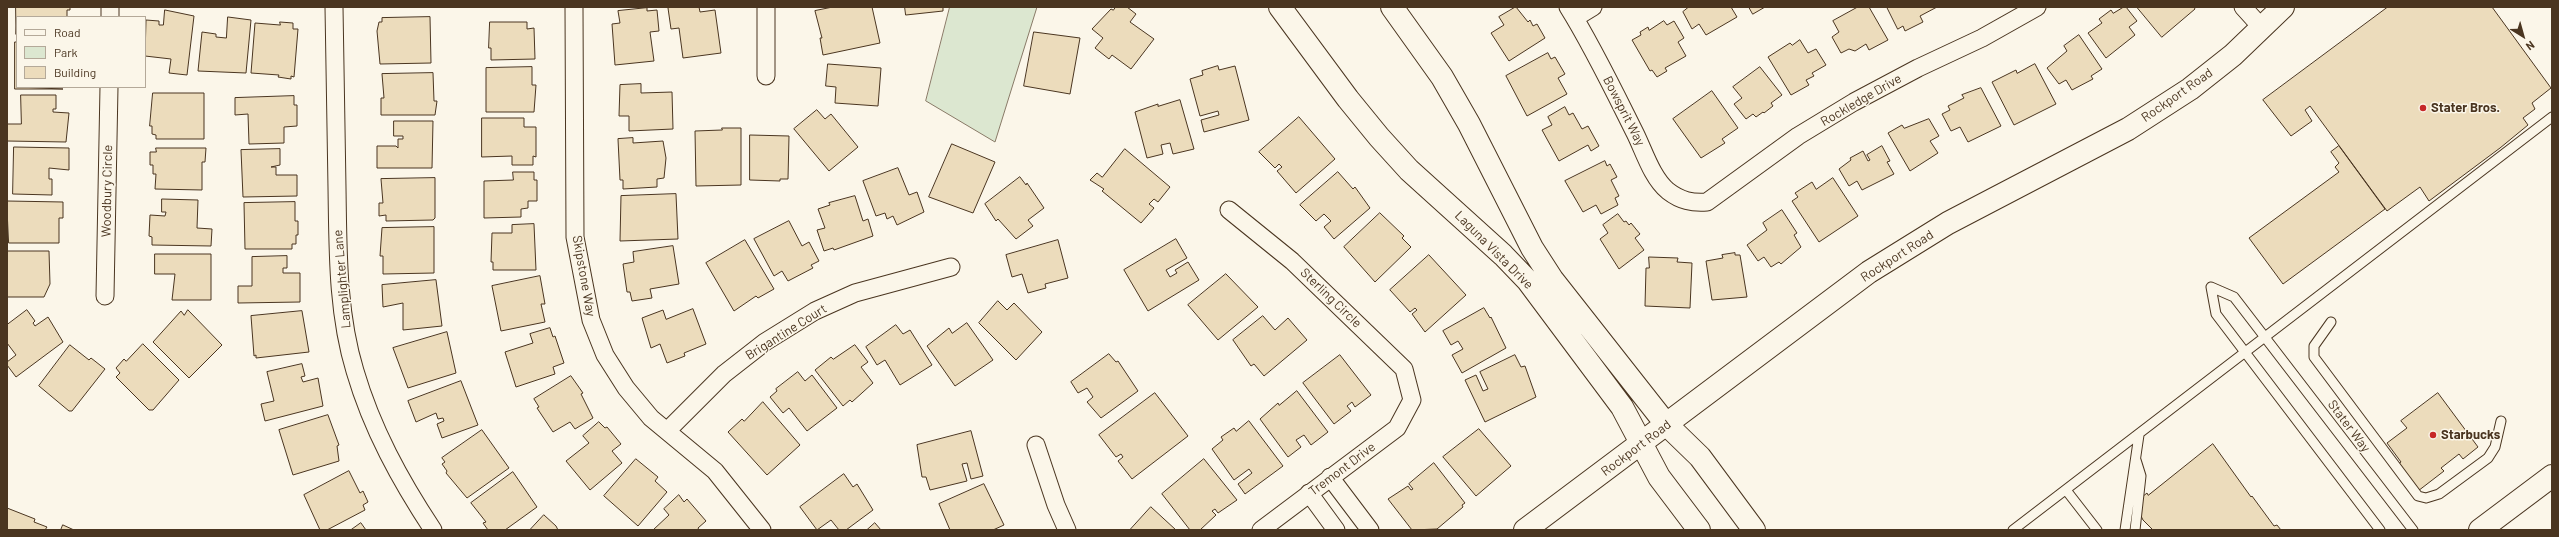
<!DOCTYPE html>
<style>
body{margin:0}
#map{position:relative;width:2559px;height:537px;overflow:hidden;background:#fbf6e9;font-family:Barlow,sans-serif}
canvas{display:block}
.frame{position:absolute;inset:0;border:8px solid #4a3520;pointer-events:none}
.legend{position:absolute;left:16px;top:16px;width:130px;height:72px;box-sizing:border-box;background:#fbf6e9;border:1px solid #b4a999;margin:0;padding:5px 7px;list-style:none;font-size:12px;color:#4a3520}
.legend li{display:flex;align-items:center;gap:8px;height:20px}
.legend b{width:20px;border:1px solid #b4a999}
.north{position:absolute;left:2503px;top:16px;width:40px;height:40px;-webkit-text-stroke:3px #fbf6e9;paint-order:stroke;rotate:143deg;font-size:11px;font-weight:700;line-height:16px;text-align:center;color:#4a3520}
.north::after{content:'';display:block;margin:auto;width:14px;height:18px;background:#4a3520;clip-path:polygon(50% 0,100% 100%,50% 72%,0 100%)}
</style>
<div id="map">
<canvas width="2559" height="537"></canvas>
<div class="frame"></div>
<ul class="legend">
<li><b style="height:5px;background:#fbf6e9"></b>Road</li>
<li><b style="height:11px;background:#dce7d0"></b>Park</li>
<li><b style="height:11px;background:#ecdcbc"></b>Building</li>
</ul>
<div class="north">N</div>
</div>
<script>
const ctx = document.querySelector('canvas').getContext('2d');
ctx.lineJoin = 'round';
function paint(path, color) { ctx.fillStyle = color; ctx.fill(path, 'evenodd'); }
function trace(path, color, width, dash) { ctx.strokeStyle = color; ctx.lineWidth = width; ctx.lineCap = dash ? 'butt' : 'round'; ctx.setLineDash(dash || []); ctx.stroke(path); }
function drawText(font, color, halo, rows, align = 'center') {
  ctx.font = font + ' Barlow,sans-serif'; ctx.lineWidth = 3; ctx.setLineDash([]); ctx.textBaseline = 'middle'; ctx.strokeStyle = halo; ctx.fillStyle = color; for (const [text, x, y, turn = 0] of rows) {
    ctx.save(); ctx.translate(x, y); ctx.rotate((+turn || 0) * Math.PI / 180); ctx.textAlign = isNaN(turn) ? turn : align; if (halo) ctx.strokeText(text, 0, 0); ctx.fillText(text, 0, 0); ctx.restore();
  }
}
const green = new Path2D(`
 M 950,7 L 1037,7 L 995,142 L 926,101 Z`);
const building = new Path2D(`
 M 16,7 L 70,7 L 70,10 L 67,10 L 67,17 L 17,17 L 16,34 Z
 M 677,7 L 699,7 L 700,12 L 715,10 L 721,53 L 683,58 L 679,28 L 671,29 L 668,8 Z
 M 833,7 L 872,7 L 880,43 L 823,55 L 820,38 L 822,38 L 815,11 Z
 M 905,7 L 943,7 L 943,11 L 906,15 Z
 M 1116,7 L 1127,7 L 1136,14 L 1130,22 L 1154,39 L 1131,69 L 1112,55 L 1109,59 L 1095,48 L 1103,38 L 1092,29 L 1111,9 L 1113,10 Z
 M 1516,7 L 1528,22 L 1530,20 L 1533,26 L 1537,24 L 1545,38 L 1509,61 L 1491,33 L 1504,25 L 1499,17 Z
 M 1689,7 L 1731,7 L 1737,17 L 1706,35 L 1699,24 L 1692,29 L 1683,12 Z
 M 1749,7 L 1765,7 L 1753,14 Z
 M 1858,7 L 1869,7 L 1888,40 L 1869,50 L 1866,44 L 1855,51 L 1849,49 L 1841,53 L 1832,37 L 1839,32 L 1833,21 Z
 M 1887,7 L 1937,7 L 1920,16 L 1923,22 L 1905,31 L 1903,26 L 1898,29 Z
 M 2124,7 L 2126,7 L 2137,21 L 2129,27 L 2135,35 L 2106,58 L 2088,33 L 2102,23 L 2099,19 L 2111,10 L 2113,13 Z
 M 2137,7 L 2194,7 L 2195,9 L 2162,37 Z
 M 2388,7 L 2492,7 L 2551,88 L 2532,103 L 2535,109 L 2523,118 L 2528,125 L 2500,148 L 2429,201 L 2420,187 L 2387,211 L 2310,106 L 2305,110 L 2312,121 L 2291,136 L 2263,100 Z
 M 647,8 L 647,11 L 657,10 L 659,31 L 650,32 L 654,61 L 615,65 L 612,24 L 620,23 L 618,11 Z
 M 165,10 L 194,16 L 187,75 L 169,73 L 171,59 L 145,56 L 146,20 L 159,21 L 159,25 L 163,25 Z
 M 228,17 L 251,20 L 246,73 L 198,71 L 202,32 L 216,34 L 216,37 L 226,38 Z
 M 430,17 L 431,63 L 380,64 L 377,31 L 379,22 L 382,22 L 382,18 Z
 M 1664,21 L 1667,25 L 1674,21 L 1684,38 L 1678,42 L 1686,56 L 1665,68 L 1667,71 L 1657,77 L 1652,70 L 1650,71 L 1632,40 L 1641,35 L 1640,32 L 1648,27 L 1649,30 Z
 M 280,22 L 293,23 L 293,29 L 298,29 L 294,77 L 291,76 L 291,79 L 278,77 L 279,75 L 251,73 L 255,23 L 280,25 Z
 M 490,22 L 527,22 L 527,29 L 534,28 L 535,59 L 491,60 L 491,48 L 489,48 Z
 M 1034,32 L 1080,38 L 1070,94 L 1024,86 Z
 M 2079,35 L 2102,69 L 2091,76 L 2093,79 L 2072,90 L 2066,80 L 2059,84 L 2047,68 L 2067,51 L 2064,46 Z
 M 1800,40 L 1808,53 L 1816,49 L 1826,65 L 1812,73 L 1814,76 L 1806,80 L 1809,85 L 1791,95 L 1768,57 L 1790,43 L 1792,45 Z
 M 15,42 L 17,42 L 17,87 L 63,89 L 15,89 Z
 M 1548,53 L 1551,59 L 1555,57 L 1565,74 L 1558,78 L 1567,94 L 1527,116 L 1506,76 Z
 M 828,64 L 881,68 L 878,106 L 835,103 L 836,87 L 826,86 Z
 M 2035,64 L 2056,104 L 2014,125 L 1992,82 L 2016,70 L 2017,73 Z
 M 1218,66 L 1219,70 L 1235,66 L 1249,120 L 1204,132 L 1201,120 L 1219,115 L 1218,111 L 1200,116 L 1190,79 L 1203,75 L 1202,71 Z
 M 532,67 L 532,85 L 536,85 L 534,112 L 486,112 L 486,68 Z
 M 1760,67 L 1782,95 L 1771,103 L 1773,106 L 1764,113 L 1763,112 L 1756,117 L 1753,114 L 1746,119 L 1734,104 L 1742,98 L 1733,87 Z
 M 433,73 L 434,101 L 437,101 L 435,115 L 381,115 L 381,98 L 384,98 L 382,74 Z
 M 641,84 L 641,93 L 672,92 L 673,129 L 629,131 L 629,116 L 619,116 L 620,85 Z
 M 1981,88 L 2001,126 L 1968,142 L 1960,127 L 1951,131 L 1942,114 L 1950,110 L 1948,106 L 1964,98 L 1962,95 Z
 M 1712,91 L 1738,128 L 1722,139 L 1725,143 L 1701,158 L 1673,119 Z
 M 153,93 L 204,93 L 204,139 L 156,139 L 156,135 L 152,134 L 152,126 L 150,126 Z
 M 21,95 L 56,95 L 56,109 L 53,109 L 53,112 L 69,113 L 66,142 L 7,141 L 7,124 L 21,124 Z
 M 294,96 L 294,105 L 297,105 L 297,126 L 284,127 L 284,143 L 249,144 L 248,114 L 235,115 L 235,98 Z
 M 1180,100 L 1194,149 L 1173,154 L 1170,143 L 1161,145 L 1163,154 L 1147,158 L 1135,112 L 1158,104 L 1158,106 Z
 M 1565,107 L 1569,115 L 1573,113 L 1582,129 L 1588,126 L 1599,146 L 1591,151 L 1588,145 L 1559,161 L 1542,130 L 1552,125 L 1548,117 Z
 M 817,110 L 825,119 L 831,114 L 858,147 L 829,171 L 794,129 Z
 M 1299,117 L 1335,159 L 1296,193 L 1277,171 L 1282,167 L 1279,164 L 1275,168 L 1259,152 Z
 M 482,118 L 524,118 L 524,127 L 536,127 L 536,157 L 533,156 L 533,165 L 512,165 L 512,156 L 482,157 Z
 M 1929,119 L 1939,136 L 1930,141 L 1938,153 L 1910,171 L 1888,133 L 1902,125 L 1904,128 Z
 M 394,121 L 433,121 L 432,168 L 377,168 L 377,146 L 396,146 L 398,148 L 398,139 L 403,139 L 403,136 L 394,136 Z
 M 722,128 L 741,128 L 741,185 L 696,186 L 695,131 L 722,130 Z
 M 750,135 L 789,136 L 788,179 L 780,179 L 780,181 L 750,180 Z
 M 633,138 L 633,143 L 663,141 L 666,158 L 664,178 L 657,179 L 657,187 L 623,189 L 623,180 L 620,180 L 618,139 Z
 M 952,144 L 995,162 L 973,213 L 929,197 Z
 M 1882,146 L 1890,161 L 1887,162 L 1894,174 L 1862,190 L 1857,181 L 1849,186 L 1839,169 L 1851,160 L 1850,158 L 1863,151 L 1868,161 L 1870,160 L 1867,155 Z
 M 2339,146 L 2385,209 L 2283,284 L 2249,238 L 2339,172 L 2335,167 L 2339,163 L 2331,152 Z
 M 14,147 L 69,148 L 69,170 L 49,168 L 49,179 L 52,179 L 52,195 L 13,194 Z
 M 156,148 L 206,148 L 205,162 L 202,162 L 202,190 L 155,189 L 156,174 L 153,174 L 153,165 L 150,165 L 150,152 L 156,152 Z
 M 280,149 L 280,165 L 271,167 L 276,167 L 276,175 L 297,175 L 297,196 L 243,197 L 241,150 Z
 M 1125,149 L 1170,187 L 1158,202 L 1154,199 L 1149,204 L 1154,208 L 1141,223 L 1102,191 L 1104,189 L 1090,180 L 1097,173 L 1102,177 Z
 M 1605,161 L 1607,166 L 1610,164 L 1617,177 L 1611,180 L 1619,196 L 1615,198 L 1618,205 L 1601,214 L 1596,205 L 1583,212 L 1565,181 Z
 M 898,168 L 909,195 L 917,192 L 924,212 L 897,225 L 893,216 L 887,219 L 885,213 L 876,216 L 863,181 Z
 M 513,172 L 534,172 L 534,180 L 537,180 L 537,201 L 528,201 L 528,208 L 521,209 L 521,217 L 484,218 L 484,181 L 513,180 Z
 M 1338,172 L 1353,189 L 1355,187 L 1370,208 L 1334,239 L 1324,227 L 1331,221 L 1324,214 L 1316,221 L 1300,205 Z
 M 1020,177 L 1026,185 L 1027,183 L 1044,208 L 1028,220 L 1033,226 L 1016,239 L 998,219 L 996,221 L 985,204 Z
 M 435,178 L 435,218 L 433,220 L 386,221 L 386,215 L 379,216 L 379,203 L 383,203 L 381,179 Z
 M 1833,178 L 1858,216 L 1819,242 L 1792,201 L 1798,197 L 1795,193 L 1812,182 L 1816,189 Z
 M 676,194 L 678,239 L 620,241 L 621,196 Z
 M 855,196 L 863,221 L 868,219 L 873,236 L 834,250 L 833,248 L 824,251 L 817,230 L 825,228 L 818,209 L 830,205 L 829,203 Z
 M 162,199 L 198,200 L 197,228 L 212,229 L 211,246 L 152,245 L 152,237 L 149,236 L 150,215 L 165,216 L 166,212 L 162,212 Z
 M 7,201 L 63,202 L 63,218 L 59,218 L 59,243 L 9,243 Z
 M 295,202 L 295,221 L 298,221 L 298,235 L 296,235 L 296,244 L 292,244 L 292,249 L 245,249 L 244,203 Z
 M 1782,210 L 1797,233 L 1794,235 L 1801,247 L 1781,264 L 1779,262 L 1771,267 L 1764,257 L 1758,261 L 1747,245 L 1767,230 L 1763,223 Z
 M 1380,213 L 1404,236 L 1402,238 L 1411,247 L 1375,282 L 1344,247 Z
 M 1618,214 L 1624,222 L 1626,221 L 1629,225 L 1631,223 L 1640,234 L 1635,238 L 1644,250 L 1619,269 L 1600,239 L 1608,233 L 1603,225 Z
 M 789,221 L 802,246 L 809,242 L 819,261 L 811,265 L 813,268 L 788,281 L 782,271 L 774,276 L 754,239 Z
 M 534,224 L 536,270 L 493,270 L 493,262 L 491,262 L 492,233 L 512,233 L 512,225 Z
 M 434,227 L 434,273 L 383,274 L 383,256 L 380,256 L 382,228 Z
 M 1176,239 L 1187,258 L 1166,270 L 1170,277 L 1177,273 L 1175,270 L 1188,262 L 1199,280 L 1148,311 L 1124,270 Z
 M 745,240 L 774,289 L 758,298 L 756,296 L 734,311 L 706,263 Z
 M 1058,240 L 1068,278 L 1045,284 L 1046,288 L 1028,293 L 1022,274 L 1012,277 L 1006,255 Z
 M 673,246 L 679,284 L 650,289 L 652,298 L 632,301 L 630,292 L 627,292 L 623,264 L 634,262 L 633,252 Z
 M 7,251 L 49,251 L 50,284 L 44,297 L 7,297 Z
 M 1735,253 L 1735,255 L 1740,255 L 1747,297 L 1712,300 L 1706,261 L 1723,258 L 1722,255 Z
 M 155,254 L 211,254 L 211,300 L 172,300 L 175,274 L 155,274 Z
 M 1429,255 L 1466,295 L 1425,332 L 1412,314 L 1417,310 L 1415,308 L 1410,312 L 1390,290 Z
 M 287,256 L 287,268 L 283,268 L 283,273 L 300,273 L 300,302 L 238,303 L 238,286 L 252,286 L 252,257 Z
 M 1649,257 L 1678,258 L 1677,262 L 1692,263 L 1690,308 L 1645,306 L 1646,268 L 1649,268 Z
 M 1226,274 L 1258,307 L 1218,340 L 1188,305 Z
 M 540,276 L 545,304 L 541,304 L 545,322 L 501,331 L 492,286 Z
 M 436,280 L 442,326 L 403,330 L 403,303 L 383,307 L 382,285 Z
 M 998,301 L 1007,310 L 1014,303 L 1042,332 L 1016,360 L 979,323 Z
 M 1484,308 L 1490,318 L 1491,317 L 1506,348 L 1462,373 L 1452,355 L 1463,349 L 1458,341 L 1451,345 L 1443,331 Z
 M 693,309 L 706,344 L 684,353 L 685,356 L 667,363 L 660,344 L 651,348 L 642,318 L 663,310 L 666,319 Z
 M 27,310 L 35,321 L 33,323 L 35,326 L 48,317 L 63,342 L 16,377 L 7,365 L 7,362 L 16,355 L 7,343 L 7,325 Z
 M 188,310 L 222,345 L 189,378 L 153,342 L 181,311 L 184,315 Z
 M 302,311 L 309,352 L 256,358 L 256,355 L 254,356 L 251,316 Z
 M 1263,316 L 1275,330 L 1288,318 L 1307,340 L 1264,376 L 1254,364 L 1251,366 L 1233,340 Z
 M 967,323 L 993,360 L 955,386 L 927,346 L 949,328 L 952,333 Z
 M 896,325 L 903,334 L 910,330 L 932,365 L 900,385 L 885,360 L 877,365 L 866,347 Z
 M 550,328 L 553,337 L 555,336 L 564,363 L 553,367 L 555,374 L 516,387 L 505,352 L 533,343 L 530,334 Z
 M 447,332 L 456,373 L 408,388 L 393,348 Z
 M 143,344 L 179,380 L 153,410 L 149,410 L 116,377 L 120,373 L 116,368 L 124,359 L 126,361 Z
 M 70,345 L 89,360 L 91,358 L 105,369 L 72,411 L 69,411 L 39,386 Z
 M 855,345 L 868,362 L 861,367 L 873,383 L 852,402 L 850,400 L 843,406 L 815,370 L 831,357 L 833,359 Z
 M 1109,354 L 1116,362 L 1118,361 L 1138,391 L 1101,418 L 1087,402 L 1093,397 L 1087,388 L 1078,393 L 1071,382 Z
 M 1340,355 L 1371,395 L 1355,407 L 1352,402 L 1347,406 L 1351,411 L 1334,424 L 1303,383 Z
 M 1515,355 L 1521,367 L 1525,366 L 1536,397 L 1485,422 L 1465,380 L 1476,375 L 1483,391 L 1488,389 L 1480,372 Z
 M 302,364 L 305,376 L 301,377 L 303,382 L 318,378 L 323,406 L 265,421 L 261,404 L 274,401 L 267,372 Z
 M 798,372 L 805,381 L 812,375 L 837,408 L 807,431 L 789,408 L 783,413 L 770,397 L 777,391 L 776,389 Z
 M 571,376 L 583,393 L 581,394 L 593,418 L 575,429 L 570,422 L 553,432 L 537,408 L 539,407 L 534,399 Z
 M 461,381 L 478,425 L 442,438 L 437,424 L 444,421 L 443,418 L 438,419 L 436,413 L 416,422 L 408,401 Z
 M 1297,391 L 1328,432 L 1311,445 L 1304,435 L 1296,440 L 1301,447 L 1288,457 L 1260,419 L 1278,403 L 1279,405 Z
 M 1155,393 L 1188,436 L 1132,479 L 1118,461 L 1123,457 L 1121,454 L 1116,457 L 1099,435 Z
 M 2438,393 L 2478,447 L 2463,459 L 2459,454 L 2441,468 L 2444,471 L 2418,491 L 2398,464 L 2401,462 L 2387,443 L 2407,428 L 2401,421 Z
 M 763,402 L 800,445 L 767,475 L 728,432 L 742,419 L 744,421 Z
 M 328,415 L 339,445 L 337,446 L 339,461 L 293,475 L 279,430 Z
 M 1249,421 L 1283,466 L 1245,494 L 1238,484 L 1252,473 L 1249,469 L 1234,480 L 1212,449 L 1223,440 L 1221,437 L 1234,428 L 1236,431 Z
 M 599,422 L 605,428 L 607,427 L 621,444 L 612,451 L 622,463 L 590,490 L 566,461 L 589,443 L 583,436 Z
 M 1479,429 L 1511,466 L 1476,496 L 1443,457 Z
 M 482,430 L 509,468 L 467,498 L 446,473 L 447,471 L 442,464 L 445,462 L 442,458 Z
 M 971,431 L 983,476 L 971,479 L 967,463 L 962,464 L 967,481 L 930,490 L 926,477 L 922,477 L 917,445 Z
 M 2213,444 L 2251,497 L 2252,496 L 2274,526 L 2277,525 L 2281,530 L 2153,530 L 2143,520 L 2140,514 L 2142,497 L 2147,493 L 2148,495 Z
 M 636,459 L 658,477 L 655,481 L 667,492 L 638,526 L 604,496 Z
 M 1204,459 L 1237,500 L 1218,513 L 1215,509 L 1212,511 L 1216,515 L 1200,530 L 1190,530 L 1162,494 Z
 M 1434,463 L 1465,503 L 1462,505 L 1463,507 L 1437,529 L 1412,530 L 1388,499 L 1408,486 L 1411,490 L 1413,489 L 1409,484 Z
 M 349,471 L 360,493 L 363,491 L 368,502 L 363,505 L 365,510 L 327,530 L 320,530 L 304,495 Z
 M 513,472 L 537,507 L 505,530 L 488,530 L 483,523 L 486,522 L 471,503 Z
 M 844,474 L 853,487 L 857,484 L 873,510 L 846,530 L 839,530 L 831,520 L 817,530 L 800,507 Z
 M 984,484 L 1004,525 L 993,530 L 950,530 L 939,504 Z
 M 679,495 L 684,502 L 687,499 L 706,521 L 698,528 L 699,530 L 653,530 L 669,515 L 664,509 Z
 M 1151,507 L 1176,530 L 1130,530 Z
 M 7,508 L 35,519 L 34,522 L 47,527 L 45,530 L 7,530 Z
 M 544,515 L 556,526 L 558,530 L 530,530 Z
 M 361,523 L 366,530 L 351,530 Z
 M 875,523 L 881,530 L 867,530 Z
 M 63,525 L 74,530 L 61,530 Z`);
const lane = new Path2D(`
 M 2211,287 L 2234,297 L 2413,530
 M 2211,287 L 2216,314 L 2380,530
 M 2331,322 L 2314,346 L 2314,357 L 2418,496 L 2426,498 L 2439,494 L 2488,458 L 2495,447 L 2501,421
 M 2066,490 L 2097,530
 M 2013,530 C 2194,393 2371,254 2552,117
 M 2125,530 L 2139,435
 M 2135,530 L 2141,476 L 2136,460`);
const street = new Path2D(`
 M 334,7 C 335,67 336,128 337,188 C 338,249 337,312 355,371 C 372,429 400,480 433,530
 M 574,7 L 575,237 L 591,320 L 605,355 L 626,388 L 651,418 L 715,471 L 762,530
 M 766,7 L 766,76
 M 1568,7 C 1593,47 1614,91 1635,133 C 1644,151 1652,178 1668,191 C 1681,201 1692,203 1707,202 L 1798,136 L 1854,102 L 1918,68 L 1982,38 L 2037,7
 M 2243,7 L 2262,28
 M 110,17 L 110,7
 M 1575,18 L 1593,7
 M 1229,210 L 1292,261 L 1404,369 L 1412,400 L 1397,428 L 1261,530
 M 105,296 L 109,87
 M 667,431 L 724,374 L 765,342 L 815,311 L 855,293 L 951,267
 M 1036,445 L 1056,505 L 1067,530
 M 1330,477 L 1370,530
 M 1309,493 L 1336,530`);
const secondary = new Path2D(`
 M 1280,7 L 1348,99 L 1379,137 L 1409,170 L 1503,255 L 1528,281 L 1622,407 L 1659,477 L 1699,530
 M 1392,7 L 1442,77 L 1469,124 L 1532,248 L 1552,279 L 1666,424 L 1700,457 L 1754,530
 M 1525,530 L 1869,272 L 1948,223 L 2128,129 L 2190,89 L 2233,55 L 2283,7`);
const primary = new Path2D(`
 M 2480,530 L 2552,476`);
const markers = [
 [2423,108,4,"#c62828"],
 [2433,435,4,"#c62828"]
];
const streetNames = [
 ["Rockport Road",2177,95,-35],
 ["Rockledge Drive",1861,100,-30],
 ["Bowsprit Way",1624,111,63],
 ["Woodbury Circle",107,191,-89],
 ["Laguna Vista Drive",1494,250,45],
 ["Rockport Road",1897,256,-33],
 ["Skipstone Way",584,276,80],
 ["Lamplighter Lane",342,279,-95],
 ["Sterling Circle",1331,298,44],
 ["Brigantine Court",786,332,-32],
 ["Stater Way",2349,426,53],
 ["Rockport Road",1636,448,-37],
 ["Tremont Drive",1342,469,-37]
];
const poiNames = [
 ["Stater Bros.",2431,108],
 ["Starbucks",2441,435]
];
paint(green, '#dce7d0');
trace(green, '#887966', 1);
paint(building, '#ecdcbc');
trace(building, '#4a3520', 1);
trace(lane, '#4a3520', 11);
trace(street, '#4a3520', 19);
trace(secondary, '#4a3520', 24);
trace(primary, '#4a3520', 24);
trace(lane, '#fbf6e9', 9);
trace(street, '#fbf6e9', 17);
trace(secondary, '#fbf6e9', 22);
trace(primary, '#fbf6e9', 22);
for (const [x, y, r, color] of markers) { const dot = new Path2D(); dot.arc(x, y, r, 0, 2 * Math.PI); ctx.fillStyle = color; ctx.fill(dot); trace(dot, '#fbf6e9', 1.5); }
drawText('13px', '#4a3520', '#fbf6e9', streetNames);
drawText('bold 13px', '#4a3520', '#fbf6e9', poiNames, 'left');
</script>
